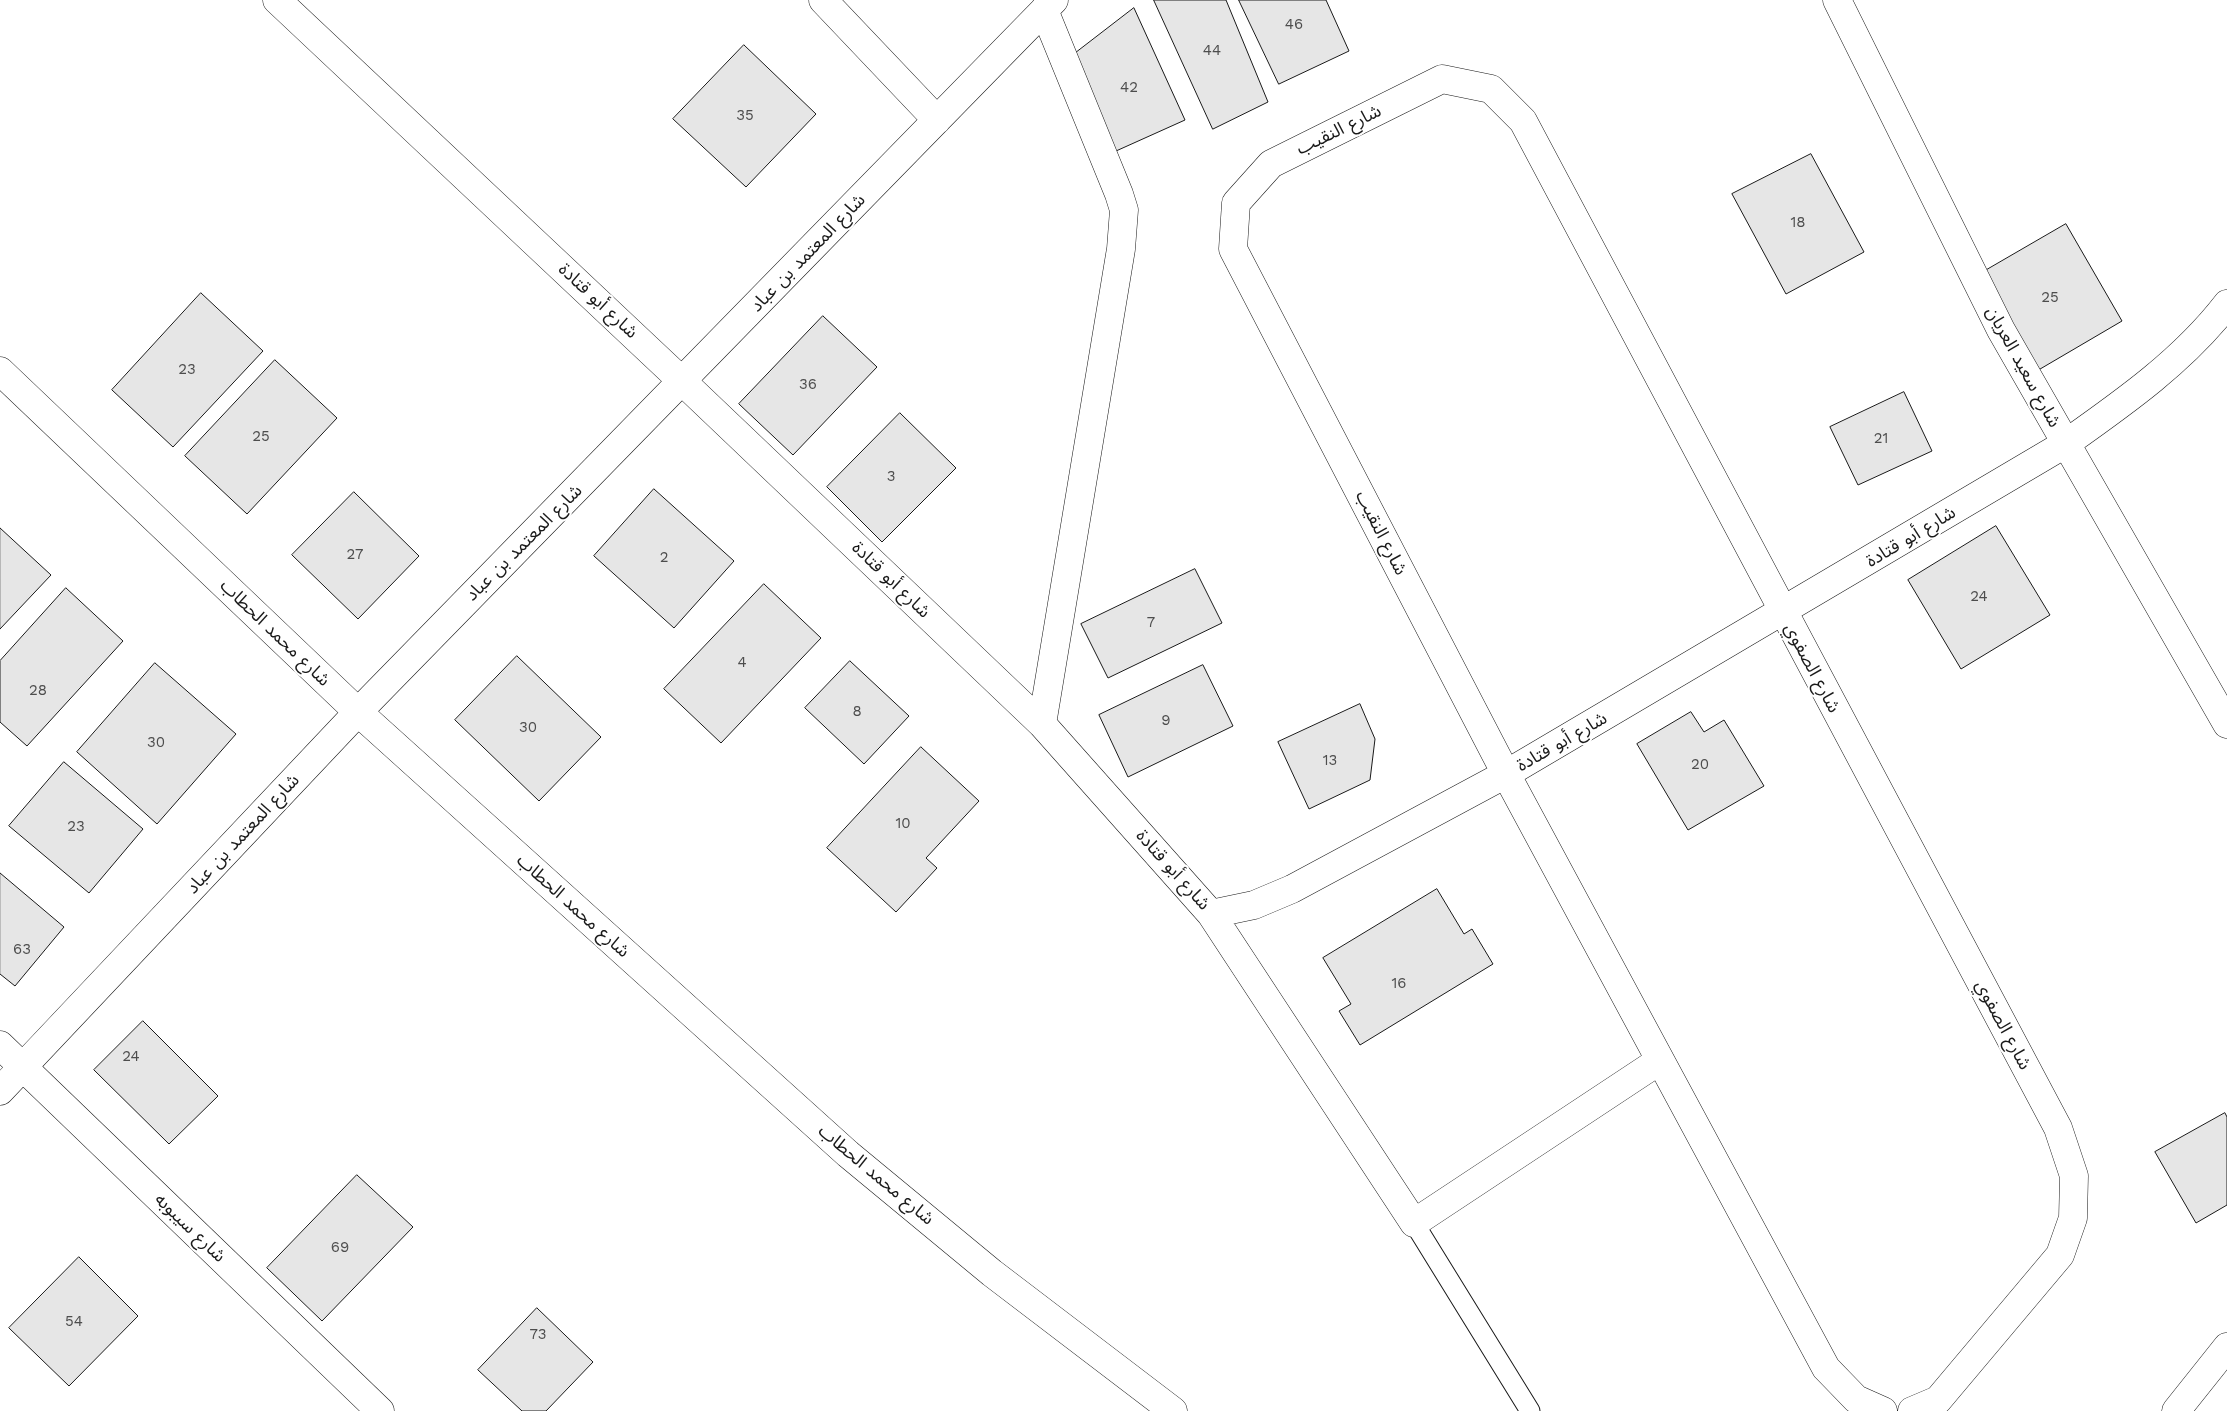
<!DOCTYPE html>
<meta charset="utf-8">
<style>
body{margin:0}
canvas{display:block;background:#fff}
</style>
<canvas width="2227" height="1411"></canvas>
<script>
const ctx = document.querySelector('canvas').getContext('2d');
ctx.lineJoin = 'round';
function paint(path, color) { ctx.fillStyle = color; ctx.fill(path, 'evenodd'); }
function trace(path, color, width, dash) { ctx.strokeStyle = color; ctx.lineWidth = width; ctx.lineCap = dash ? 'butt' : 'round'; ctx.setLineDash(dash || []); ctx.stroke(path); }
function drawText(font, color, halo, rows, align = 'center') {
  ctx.font = font + ' "Work Sans","Noto Sans Arabic",sans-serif'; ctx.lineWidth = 4; ctx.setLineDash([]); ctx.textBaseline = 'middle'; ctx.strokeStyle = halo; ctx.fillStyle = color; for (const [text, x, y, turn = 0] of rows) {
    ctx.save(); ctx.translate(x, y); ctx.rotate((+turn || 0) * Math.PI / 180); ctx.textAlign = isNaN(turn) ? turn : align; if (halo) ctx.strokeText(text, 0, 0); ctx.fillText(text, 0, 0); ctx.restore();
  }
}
const building = new Path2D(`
 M 1154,0 L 1226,0 L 1268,102 L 1213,129 Z
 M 1239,0 L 1326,0 L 1349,51 L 1279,84 Z
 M 1134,8 L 1185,120 L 1116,151 L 1073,55 Z
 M 744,45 L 816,114 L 746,187 L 673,119 Z
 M 1811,154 L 1864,252 L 1786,294 L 1732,194 Z
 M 2066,224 L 2122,321 L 2035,372 L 1978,275 Z
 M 201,293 L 263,351 L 173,447 L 112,390 Z
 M 823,316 L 877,367 L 793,455 L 739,404 Z
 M 275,360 L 337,418 L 247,514 L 185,456 Z
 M 1904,392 L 1932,451 L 1858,485 L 1830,427 Z
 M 900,413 L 956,468 L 882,542 L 827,487 Z
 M 654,489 L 734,561 L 674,628 L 594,556 Z
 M 354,492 L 419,556 L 358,619 L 292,555 Z
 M 1996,526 L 2050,615 L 1961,669 L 1908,580 Z
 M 0,528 L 51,575 L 0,629 Z
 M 1195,569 L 1222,623 L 1108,678 L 1081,624 Z
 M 764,584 L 821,638 L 721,743 L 664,689 Z
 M 66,588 L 123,641 L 27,746 L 0,722 L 0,661 Z
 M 517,656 L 601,737 L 539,801 L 455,720 Z
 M 850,661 L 909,716 L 864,764 L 805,708 Z
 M 155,663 L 236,734 L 157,824 L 77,752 Z
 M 1203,665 L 1233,726 L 1128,777 L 1099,715 Z
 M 1360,704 L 1375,739 L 1370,780 L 1309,809 L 1278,742 Z
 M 1691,712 L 1704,732 L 1724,720 L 1764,786 L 1688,830 L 1637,744 Z
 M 921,747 L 979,801 L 926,858 L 937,868 L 896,912 L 827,848 Z
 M 64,762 L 143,829 L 89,893 L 9,826 Z
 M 0,873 L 64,927 L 15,986 L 0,974 Z
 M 1437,889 L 1464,934 L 1472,929 L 1493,964 L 1360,1045 L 1339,1011 L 1351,1004 L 1323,958 Z
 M 143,1021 L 218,1096 L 169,1144 L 94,1070 Z
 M 2225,1113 L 2227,1117 L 2227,1205 L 2196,1223 L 2155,1152 Z
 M 357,1175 L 413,1227 L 322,1321 L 267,1268 Z
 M 79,1257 L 138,1316 L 69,1386 L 9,1328 Z
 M 537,1308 L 593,1362 L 546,1411 L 522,1411 L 478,1370 Z`);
const service = new Path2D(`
 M 1414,1223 L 1530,1411`);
const minor = new Path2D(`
 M 277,0 L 683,382 L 1042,724 L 1211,914 L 1414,1223 L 1659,1061
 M 823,0 L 937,120
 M 1837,0 L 2001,330 L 2227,724
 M 1042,724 L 1121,249 L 1124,210 L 1119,194 L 1044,10
 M 1211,914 L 1254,905 L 1292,889 L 1506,774 L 2065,444 C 2123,403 2183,361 2227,304
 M 0,1045 L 380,1411
 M 0,1091 L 358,712 L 1054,0
 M 1883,1411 L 1856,1399 L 1826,1368 L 1506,774 L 1233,249 L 1236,203 L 1271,164 L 1442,79 L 1491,89 L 1523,121 L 2058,1128 L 2074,1176 L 2073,1218 L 2060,1255 L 1938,1400 L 1912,1411
 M 2176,1411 L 2227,1347`);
const tertiary = new Path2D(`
 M 0,371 L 358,712 L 848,1154 L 992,1273 L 1173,1411`);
const numberNames = [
 ["46",1294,25],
 ["44",1212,51],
 ["42",1129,88],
 ["35",745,116],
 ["18",1798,223],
 ["25",2050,298],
 ["23",187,370],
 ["36",808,385],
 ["25",261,437],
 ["21",1881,439],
 ["3",891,477],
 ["27",355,555],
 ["2",664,558],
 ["24",1979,597],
 ["7",1151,623],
 ["4",742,663],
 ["28",38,691],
 ["8",857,712],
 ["9",1166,721],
 ["30",528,728],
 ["30",156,743],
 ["13",1330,761],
 ["20",1700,765],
 ["10",903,824],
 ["23",76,827],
 ["63",22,950],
 ["16",1399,984],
 ["24",131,1057],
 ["69",340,1248],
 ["54",74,1322],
 ["73",538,1335]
];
const streetNames = [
 ["شارع النقيب",1339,130,-26],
 ["شارع المعتمد بن عباد",808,253,-46],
 ["شارع أبو قتادة",598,301,43],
 ["شارع سعيد العريان",2023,367,61],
 ["شارع النقيب",1381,533,63],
 ["شارع أبو قتادة",1911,537,-31],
 ["شارع المعتمد بن عباد",524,543,-45],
 ["شارع أبو قتادة",891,580,44],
 ["شارع محمد الحطاب",275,633,44],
 ["شارع الصفوي",1812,668,62],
 ["شارع أبو قتادة",1562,742,-30],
 ["شارع المعتمد بن عباد",243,834,-47],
 ["شارع أبو قتادة",1173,870,48],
 ["شارع محمد الحطاب",573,906,42],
 ["شارع الصفوي",2003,1025,62],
 ["شارع محمد الحطاب",876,1175,40],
 ["شارع سيبوبه",190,1228,44]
];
paint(building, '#e6e6e6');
trace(building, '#1a1a1a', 1);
trace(service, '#1a1a1a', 21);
trace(minor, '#1a1a1a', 29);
trace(tertiary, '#1a1a1a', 29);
trace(service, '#fff', 19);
trace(minor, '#fff', 28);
trace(tertiary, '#fff', 28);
drawText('15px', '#4d4d4d', null, numberNames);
drawText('18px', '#1a1a1a', '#fff', streetNames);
</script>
